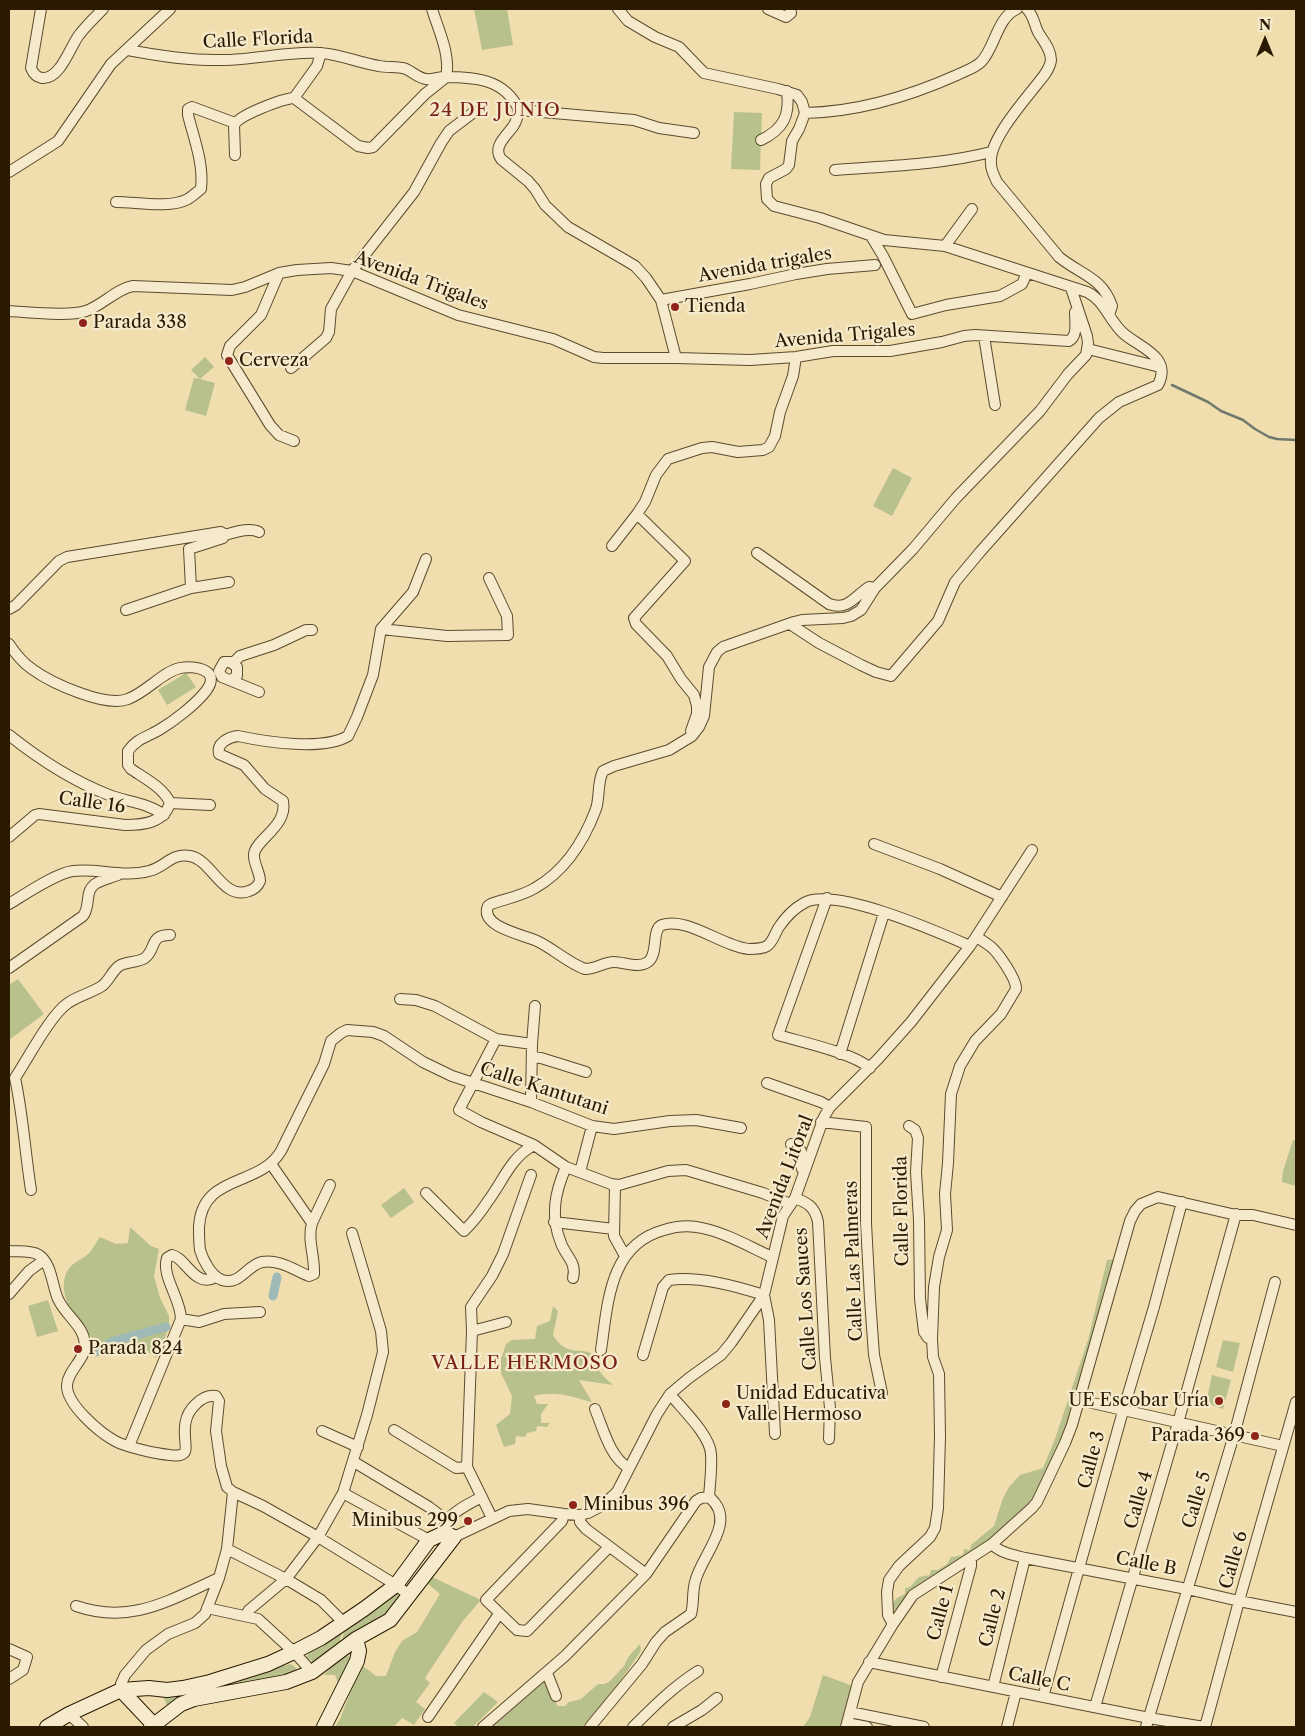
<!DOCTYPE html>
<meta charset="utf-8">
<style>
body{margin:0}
#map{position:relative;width:1305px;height:1736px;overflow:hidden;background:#f0deaf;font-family:"Libre Caslon Text",serif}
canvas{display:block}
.frame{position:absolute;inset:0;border:10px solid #2a1a01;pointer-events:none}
.north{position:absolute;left:1240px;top:15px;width:50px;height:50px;-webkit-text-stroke:4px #f5eacb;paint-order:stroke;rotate:0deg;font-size:14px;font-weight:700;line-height:20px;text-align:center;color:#2a1a01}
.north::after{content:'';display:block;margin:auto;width:18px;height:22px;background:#2a1a01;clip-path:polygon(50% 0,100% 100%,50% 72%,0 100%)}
</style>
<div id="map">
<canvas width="1305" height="1736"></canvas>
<div class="frame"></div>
<div class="north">N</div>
</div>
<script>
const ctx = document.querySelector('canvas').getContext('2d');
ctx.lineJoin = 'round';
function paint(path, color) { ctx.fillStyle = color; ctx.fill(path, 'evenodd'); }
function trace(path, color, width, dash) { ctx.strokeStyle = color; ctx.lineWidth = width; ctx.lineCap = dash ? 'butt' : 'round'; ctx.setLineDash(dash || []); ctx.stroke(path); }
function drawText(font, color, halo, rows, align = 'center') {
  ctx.font = font + ' "Libre Caslon Text",serif'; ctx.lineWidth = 4.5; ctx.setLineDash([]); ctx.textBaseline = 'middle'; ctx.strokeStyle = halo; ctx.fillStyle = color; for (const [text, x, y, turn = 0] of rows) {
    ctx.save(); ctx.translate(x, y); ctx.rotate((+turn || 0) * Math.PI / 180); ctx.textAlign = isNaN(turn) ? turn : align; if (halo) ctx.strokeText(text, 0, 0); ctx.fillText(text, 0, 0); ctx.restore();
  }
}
const green = new Path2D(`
 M 474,9 L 507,9 L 513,45 L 482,50 Z
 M 734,112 L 762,113 L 760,170 L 731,169 Z
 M 205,357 L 214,367 L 200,379 L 215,383 L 206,416 L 185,410 L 194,378 L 200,379 L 191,370 Z
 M 893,468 L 912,478 L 892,516 L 873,506 Z
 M 186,673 L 196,687 L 167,705 L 158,690 Z
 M 18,979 L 44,1014 L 9,1040 L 9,985 Z
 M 1293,1140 L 1296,1141 L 1296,1186 L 1282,1182 L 1283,1171 Z
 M 404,1188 L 414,1202 L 391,1218 L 381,1205 Z
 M 130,1227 L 151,1246 L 159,1249 L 154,1276 L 160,1298 L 169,1316 L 169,1328 L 156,1358 L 150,1353 L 138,1356 L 122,1351 L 102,1347 C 83,1330 50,1293 70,1267 C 75,1261 84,1259 89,1253 C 93,1249 96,1242 100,1237 L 116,1244 L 128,1243 Z
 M 1117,1259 L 1064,1437 L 1033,1501 L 986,1544 L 906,1596 L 897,1609 L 892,1611 C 892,1600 896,1598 905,1594 L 905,1588 L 910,1587 L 919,1577 L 930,1575 L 931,1570 L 938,1570 L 947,1564 L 951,1557 L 963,1555 L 964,1549 L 970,1550 L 971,1545 L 994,1526 L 1003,1498 L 1009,1487 L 1020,1475 L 1043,1468 L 1055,1439 L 1088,1340 L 1107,1260 Z
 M 48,1300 L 58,1331 L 37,1337 L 28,1306 Z
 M 553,1306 L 558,1311 L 553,1335 C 567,1359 583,1345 595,1356 C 596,1370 603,1376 613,1385 L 579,1380 L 592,1402 C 572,1397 555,1390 534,1396 L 537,1404 L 548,1404 L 541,1414 L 541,1423 L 550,1423 L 547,1427 L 537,1426 L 536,1431 L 527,1433 L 525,1437 L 516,1436 L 515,1444 L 504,1447 L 496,1425 L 510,1414 L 512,1396 L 501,1373 L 501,1359 L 506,1344 L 512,1340 L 535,1339 L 537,1326 L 550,1321 Z
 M 1223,1340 L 1240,1343 L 1233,1372 L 1216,1367 Z
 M 1212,1375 L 1231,1380 L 1223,1409 L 1206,1403 Z
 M 432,1577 L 481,1600 L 462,1622 L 425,1678 L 430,1683 L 416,1702 L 425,1709 L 414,1725 L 402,1718 L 394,1727 L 335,1727 L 340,1719 L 360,1668 L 363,1666 L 376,1676 L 386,1676 L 395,1652 L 402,1641 L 417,1632 L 440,1594 L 427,1583 Z
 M 395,1591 L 399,1592 L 402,1596 L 383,1620 L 342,1640 L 345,1626 Z
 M 343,1628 L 340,1641 L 315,1661 L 313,1662 L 306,1657 L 311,1651 Z
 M 640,1644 L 641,1651 C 623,1678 604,1703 582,1727 L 484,1727 L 544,1681 L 558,1706 L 565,1706 L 569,1702 L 581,1699 L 598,1684 L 604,1684 L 609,1682 L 624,1666 L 629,1656 Z
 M 347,1654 L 351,1660 L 339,1685 L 335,1675 L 324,1675 L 342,1655 Z
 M 290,1664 L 294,1666 L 300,1674 L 169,1710 L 162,1694 L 204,1687 Z
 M 823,1675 L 853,1686 L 842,1727 L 803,1727 L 810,1717 Z
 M 484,1692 L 498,1702 L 473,1727 L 458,1727 L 454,1723 Z`);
const stream = new Path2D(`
 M 1172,385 L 1208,402 L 1221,411 L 1243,420 L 1255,429 L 1269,437 L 1277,439 L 1296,440`);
const canal = new Path2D(`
 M 273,1296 L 277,1277
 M 96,1352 L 113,1341 L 166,1327`);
const street = new Path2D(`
 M 41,9 L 31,68 C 33,73 36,77 42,78 C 60,80 70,47 79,35 C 86,26 95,17 103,9
 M 432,9 C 438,29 451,55 446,77
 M 618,9 L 628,21 L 655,37 L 679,47 L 704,73 L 778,89 L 797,95 L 802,102 L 805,113 L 799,129 L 792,141 L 789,165 L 786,169 L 769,178 L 766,184 L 767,199 L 774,206 L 820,218 L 884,240 L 945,246 L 1087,292 C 1104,300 1109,320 1123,333 C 1138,347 1173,356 1158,385 L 1119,402 L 1099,418 L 980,552 L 955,582 L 938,621 L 891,676 L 876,672 L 861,665 L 819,643 L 790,624
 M 768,9 L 786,17 L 791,13 L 790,9
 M 1027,9 C 1034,16 1034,24 1038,32 C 1043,41 1051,49 1051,60 C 1050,69 1043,77 1038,83 C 1024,101 988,141 991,164 C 991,171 995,177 997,182 L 1059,257 C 1081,275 1102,277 1112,306 L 1109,315
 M 128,50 C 159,56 190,61 222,60 C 255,60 287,51 320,53 C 340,54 359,63 379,66 C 388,68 397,66 406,69 C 413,72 418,78 426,79 C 432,80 438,77 445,77 C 475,77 505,79 519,110 C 518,115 517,120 514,125 C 507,136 492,146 501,159 L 528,181 L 535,189 L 545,205 L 568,227 L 625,260 L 635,266 L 646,278 L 661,300 L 676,358
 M 294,98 L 317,66 L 321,53
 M 519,110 L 634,120 L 659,128 L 694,133
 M 805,113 C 857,112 910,96 957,75 C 965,71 975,68 981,62 C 995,48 997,17 1017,9
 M 761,140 C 784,129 790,115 787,91
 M 235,155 L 234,125 C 239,115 282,99 294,98 L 358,146 L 368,148 L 373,147 L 425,94 L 445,78
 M 835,170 C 887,166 940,165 991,152
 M 9,172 L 58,141 L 111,64 L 170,9
 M 116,202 C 137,202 169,209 188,199 C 193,196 197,192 201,189 C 204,164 194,139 188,115 L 188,109 L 192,107 L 235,123
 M 871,236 L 883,256 L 912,314 L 946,305 L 1000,296 L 1022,284 L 1027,273
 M 945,246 L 972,209
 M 279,273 L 261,315 L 230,346 L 227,355 L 270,425 L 279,435 L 294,441
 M 661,300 L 750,284 L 796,274 L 827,269 L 875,265
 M 9,311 C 28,312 69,317 86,311 C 103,305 116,289 133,286 L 232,290 L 245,287 L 279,273 L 297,270 L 331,268 L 352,271 L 458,315 L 553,339 L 594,357 L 603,358 L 676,358 L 750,360 L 796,357 L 833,351 L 890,351 L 942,342 L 964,336 L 975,335 L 1069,341 C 1078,336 1075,322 1075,312
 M 984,336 L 995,405
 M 1088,349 L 1160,367
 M 291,368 L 326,338 L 329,332 L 331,309 L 352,271 L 414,192 L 441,143 L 449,131 L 474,112
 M 637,514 L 685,561 L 634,618 L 636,624 L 667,656 L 681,679 L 694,695 L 697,706 L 697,714 L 691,731
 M 612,546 L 637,514 L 645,502 L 656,475 L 668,459 L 702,448 L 712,447 L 738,452 L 763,450 L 769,447 L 775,436 L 780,412 L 793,376 L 796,357
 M 757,553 L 829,604 C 848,611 855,596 869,587 L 875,588
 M 191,588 L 189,549 L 223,538 L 225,535 C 234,532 250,527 259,532
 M 9,609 L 16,605 L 59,561 L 67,557 L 221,532 L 225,535
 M 126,610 L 191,588 L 229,582
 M 381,629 L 447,636 L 508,635 L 507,616 L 489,578
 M 9,644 C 15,653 23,663 32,669 C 51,683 106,708 128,699 C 147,692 162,672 180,668 C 195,665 222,670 206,691 C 195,705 174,721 159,730 C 147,737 136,739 128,751 L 128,765 L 131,769 C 144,778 164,788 170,803
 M 233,663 L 240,656 L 274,645 L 306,630 L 312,630
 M 231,680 L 237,676 L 237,667 L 230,662 L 224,662 L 219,671 L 222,677 L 259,692
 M 9,735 C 39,759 73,781 109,795 C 128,802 148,803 164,815
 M 170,803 L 210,805
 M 9,837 L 35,815 L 39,814 L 125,825 C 143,825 164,823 170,803
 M 874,844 L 940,869 L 1002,897
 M 827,898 L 778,1035 C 801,1042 853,1053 870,1068
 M 9,904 C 24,895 56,873 73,871 C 98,868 123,878 149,871 C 166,867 170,853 190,856 C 212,860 223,901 249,891 C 255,889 258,886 260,881 C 260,872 253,863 254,854 C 256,839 288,826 283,801 L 265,789 L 244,765 L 219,754 C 216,743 229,737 238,736 C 266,742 323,751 348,736 L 357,717 L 373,675 L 381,629 L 413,592 L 426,559
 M 970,946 C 938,932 834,886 804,903 C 795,908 785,918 779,927 C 775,933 773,942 767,946 C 762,949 754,949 749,949 C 723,947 687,916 662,925 C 651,929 659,954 648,962 C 638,969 624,962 614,962 C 604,962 596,969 585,969 C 568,963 554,949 537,941 C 525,935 479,927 488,906 L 491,904 C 505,899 522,896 535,888 C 565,871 584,841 596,809 C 600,797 597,783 603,771 L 614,766 L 669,750 L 692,736 L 699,727 L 704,716 L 709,667 L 717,652 L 723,647 L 794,622 L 802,620 L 843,618 L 851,616 L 861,610 L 875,588 L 913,549 L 956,498 L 1040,411 L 1068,374 L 1086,355 L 1088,343 L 1087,336 L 1071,288
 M 9,968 L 83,916 C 87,911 87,906 88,899 C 89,881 102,881 118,875
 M 400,999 L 416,1000 L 435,1006 L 496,1039 L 532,1044
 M 496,1039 L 459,1110 L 481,1122 L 534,1145 L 566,1167 L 611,1184 L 619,1185 L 668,1171 L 686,1170 L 763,1193 L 790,1204
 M 840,1054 L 884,913
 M 532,1057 L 541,1058 L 586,1072
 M 767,1083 L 821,1102 L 830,1107
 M 531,1102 L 532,1044 L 535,1006
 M 821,1122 L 866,1127 L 866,1223 L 870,1299 L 874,1355 L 882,1393
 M 909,1126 L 915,1130 L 918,1138 L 916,1172 L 919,1220 L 920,1299 L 924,1332 L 928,1338 L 932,1339
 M 791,1144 L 797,1146 L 801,1151 L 802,1169
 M 271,1164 L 312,1223 C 307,1240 315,1256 314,1274 L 309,1276 C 294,1270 279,1259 262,1262 C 247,1265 240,1286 222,1280 C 211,1276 203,1260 200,1250 C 199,1242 199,1235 199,1227 C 202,1173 259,1188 281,1151 L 324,1064 L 331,1041 L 341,1033 L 347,1030 L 373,1032 L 384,1036 L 423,1062 L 452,1076 L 531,1102 L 592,1126 L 614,1129 L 670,1121 L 696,1120 L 741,1128
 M 566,1167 C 555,1192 550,1216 561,1243 C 566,1257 577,1262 573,1278
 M 580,1172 L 592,1126
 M 615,1185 L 614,1236 L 625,1256
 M 31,1190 C 25,1152 23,1115 15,1078 C 27,1060 51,1014 68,1003 C 78,996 91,993 102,986 C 109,981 112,971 119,966 C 127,961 137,963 145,958 C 157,948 149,935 170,935
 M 426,1193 L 464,1231 C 473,1222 481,1212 488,1201 C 503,1181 511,1157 534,1145
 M 795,1198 C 808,1203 815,1207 818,1222 L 825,1358 L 830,1408 L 829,1439
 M 554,1222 L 614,1229
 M 312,1223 L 330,1185
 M 9,1251 C 18,1252 31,1250 39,1255 C 52,1264 52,1286 58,1299 C 65,1315 84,1326 85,1344 C 86,1359 68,1370 67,1385 C 66,1404 99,1432 115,1441 C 126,1447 157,1454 170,1455 C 174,1456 181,1456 184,1453 C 190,1447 176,1422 196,1404 C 202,1398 208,1395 216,1396 L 219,1401 L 216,1431 L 221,1466 L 227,1487 L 233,1492 L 263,1506 L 318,1537 L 396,1585 L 409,1595
 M 9,1294 L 29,1271 L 44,1260
 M 764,1295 L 769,1320 L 775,1434
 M 181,1319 L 199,1322 L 224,1314 L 260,1312
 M 472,1331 L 506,1322
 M 601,1350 C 608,1303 609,1245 664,1230 C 677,1226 689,1225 702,1228 C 726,1233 750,1247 772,1257
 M 643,1355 L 663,1287 L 669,1280 C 700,1276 735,1286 764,1295
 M 1079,1400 L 1283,1446
 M 595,1409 C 603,1428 610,1458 629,1468
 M 394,1430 L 456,1468 L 467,1467
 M 322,1431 L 358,1447
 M 129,1446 L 181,1319 C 181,1299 161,1276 167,1258 L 172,1255 C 186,1258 195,1289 216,1277
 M 354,1462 L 429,1507 L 446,1520
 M 343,1493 L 429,1540
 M 564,1514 L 562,1521 L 486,1600 L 517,1630 L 527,1631 L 609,1547
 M 580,1515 L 580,1522 L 586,1529 L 646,1574
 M 492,1518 L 467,1467 L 472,1331 L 471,1307 L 492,1276 L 503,1254 L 531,1175
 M 445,1525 C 449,1513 470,1503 482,1497
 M 454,1537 L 509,1511 L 528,1509 L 564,1514 L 580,1515 L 588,1513 L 603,1505 L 617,1492 L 657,1414 L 670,1394 L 689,1378 L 721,1355 L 731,1343 L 764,1295 L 783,1216 L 795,1198 L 824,1117 L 830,1107 L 878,1059 L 911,1022 L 970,946 L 1032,850
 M 992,1544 C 1000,1553 1014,1555 1025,1558 L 1187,1589 L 1239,1601 L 1296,1612
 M 227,1549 L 286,1579 L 321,1600 L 343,1622
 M 76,1606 C 132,1625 169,1600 219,1578
 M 207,1608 L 258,1619 L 294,1652 L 312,1672
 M 245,1616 L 249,1610 L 286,1579 L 318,1537 L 343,1493 L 367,1415 L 383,1352 L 381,1331 L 352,1233
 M 893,1624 L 888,1615 L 887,1592 L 889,1580 L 899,1566 L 930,1537 L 935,1528 L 938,1508 L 940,1436 L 939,1374 L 933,1357 L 932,1339 L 934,1287 L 939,1257 L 947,1230 L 945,1194 L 948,1163 L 951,1094 L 960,1066 L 975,1041 L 1001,1014 L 1016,989 C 1017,980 998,952 990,946 C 986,943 981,940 977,937
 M 9,1649 L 27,1657 L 23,1670 L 9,1679
 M 869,1662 L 1149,1718 L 1204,1727
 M 547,1673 L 556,1696
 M 941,1677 L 971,1566 L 971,1558
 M 993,1687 L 1025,1558
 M 121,1690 L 121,1684 L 125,1675 L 146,1650 L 168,1634 L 195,1623 L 205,1614 L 219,1578 L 227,1549 L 233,1492
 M 1043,1697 L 1123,1411 L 1154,1307 L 1182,1202
 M 1095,1707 L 1178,1423 L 1236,1214
 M 850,1712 L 924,1727
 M 69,1714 L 83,1727
 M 428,1717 L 499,1614
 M 847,1723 L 867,1727
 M 483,1727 L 565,1656 L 646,1574 L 696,1501 L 701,1498 L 709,1497
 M 590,1727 L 642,1664 L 656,1642 L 665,1632 L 691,1614 C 694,1604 692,1593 695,1582 C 701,1555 739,1521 709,1497 C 710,1483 712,1468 711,1454 C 710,1435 682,1409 670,1394
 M 633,1727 C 654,1706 673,1687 698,1671
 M 673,1727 L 702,1710 L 717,1698
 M 846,1727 L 858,1682 L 893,1624 L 913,1595 L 992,1544 L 1032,1508 L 1037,1502 L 1065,1443 L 1072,1425 L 1130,1221 L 1135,1211 L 1141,1204 L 1158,1197 L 1236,1215 L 1253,1215 L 1296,1225
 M 1007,1727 L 1016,1692
 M 1146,1727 L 1234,1435 L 1275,1282
 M 1205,1727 L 1239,1601 L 1296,1402`);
const secondary = new Path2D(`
 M 121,1690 L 153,1724
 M 47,1727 L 69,1714 L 121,1690 L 149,1688 L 167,1690 L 183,1688 L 210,1682 L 268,1664 L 294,1652 L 321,1638 L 364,1609 L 396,1585 L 429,1540 L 444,1533 L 454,1537 L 390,1620 L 356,1639 L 312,1672 L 286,1682 L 194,1699 L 181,1704 L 151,1727
 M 324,1727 L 357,1661 L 359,1651 L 356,1639`);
const markers = [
 [675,307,5,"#8f2418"],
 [83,323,5,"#8f2418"],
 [229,361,5,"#8f2418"],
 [78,1349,5,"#8f2418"],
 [1219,1401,5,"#8f2418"],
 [726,1404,5,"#8f2418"],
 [1255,1436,5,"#8f2418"],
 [573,1505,5,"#8f2418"],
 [468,1521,5,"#8f2418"]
];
const streetNames = [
 ["Calle Florida",258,40,-3],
 ["Avenida trigales",765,265,-10],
 ["Avenida Trigales",421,281,20],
 ["Avenida Trigales",845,336,-5],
 ["Calle 16",92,803,8],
 ["Calle Kantutani",544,1089,18],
 ["Avenida Litoral",785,1177,-69],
 ["Calle Florida",902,1211,-91],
 ["Calle Las Palmeras",854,1261,-92],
 ["Calle Los Sauces",806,1299,-94],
 ["Calle 3",1092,1460,-75],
 ["Calle 4",1139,1500,-74],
 ["Calle 5",1197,1500,-73],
 ["Calle 6",1234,1560,-74],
 ["Calle B",1146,1564,11],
 ["Calle 1",941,1613,-75],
 ["Calle 2",993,1618,-76],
 ["Calle C",1039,1680,11]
];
const poiNames = [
 ["Tienda",685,307],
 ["Parada 338",93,323],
 ["Cerveza",239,361],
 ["Parada 824",88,1349],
 ["Unidad Educativa",736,1394],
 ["Valle Hermoso",736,1415],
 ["UE Escobar Uría",1209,1401,"right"],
 ["Parada 369",1245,1436,"right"],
 ["Minibus 396",583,1505],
 ["Minibus 299",458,1521,"right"]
];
const neighbourhoodNames = [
 ["24 DE JUNIO",495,111],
 ["VALLE HERMOSO",525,1364]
];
paint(green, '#b8c18c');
trace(stream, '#70796e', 2.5);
trace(canal, '#9eb9b6', 9);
trace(street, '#5c4b2c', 12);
trace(secondary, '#2a1a01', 16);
trace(street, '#f5eacb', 10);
trace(secondary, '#f5eacb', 14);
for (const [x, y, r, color] of markers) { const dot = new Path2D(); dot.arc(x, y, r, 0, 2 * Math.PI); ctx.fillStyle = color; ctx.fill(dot); trace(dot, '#f5eacb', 2); }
drawText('18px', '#2a1a01', '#f5eacb', streetNames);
drawText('18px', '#2a1a01', '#f5eacb', poiNames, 'left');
ctx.letterSpacing = '1px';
drawText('19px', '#7a1f14', '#f5eacb', neighbourhoodNames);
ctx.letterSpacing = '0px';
</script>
